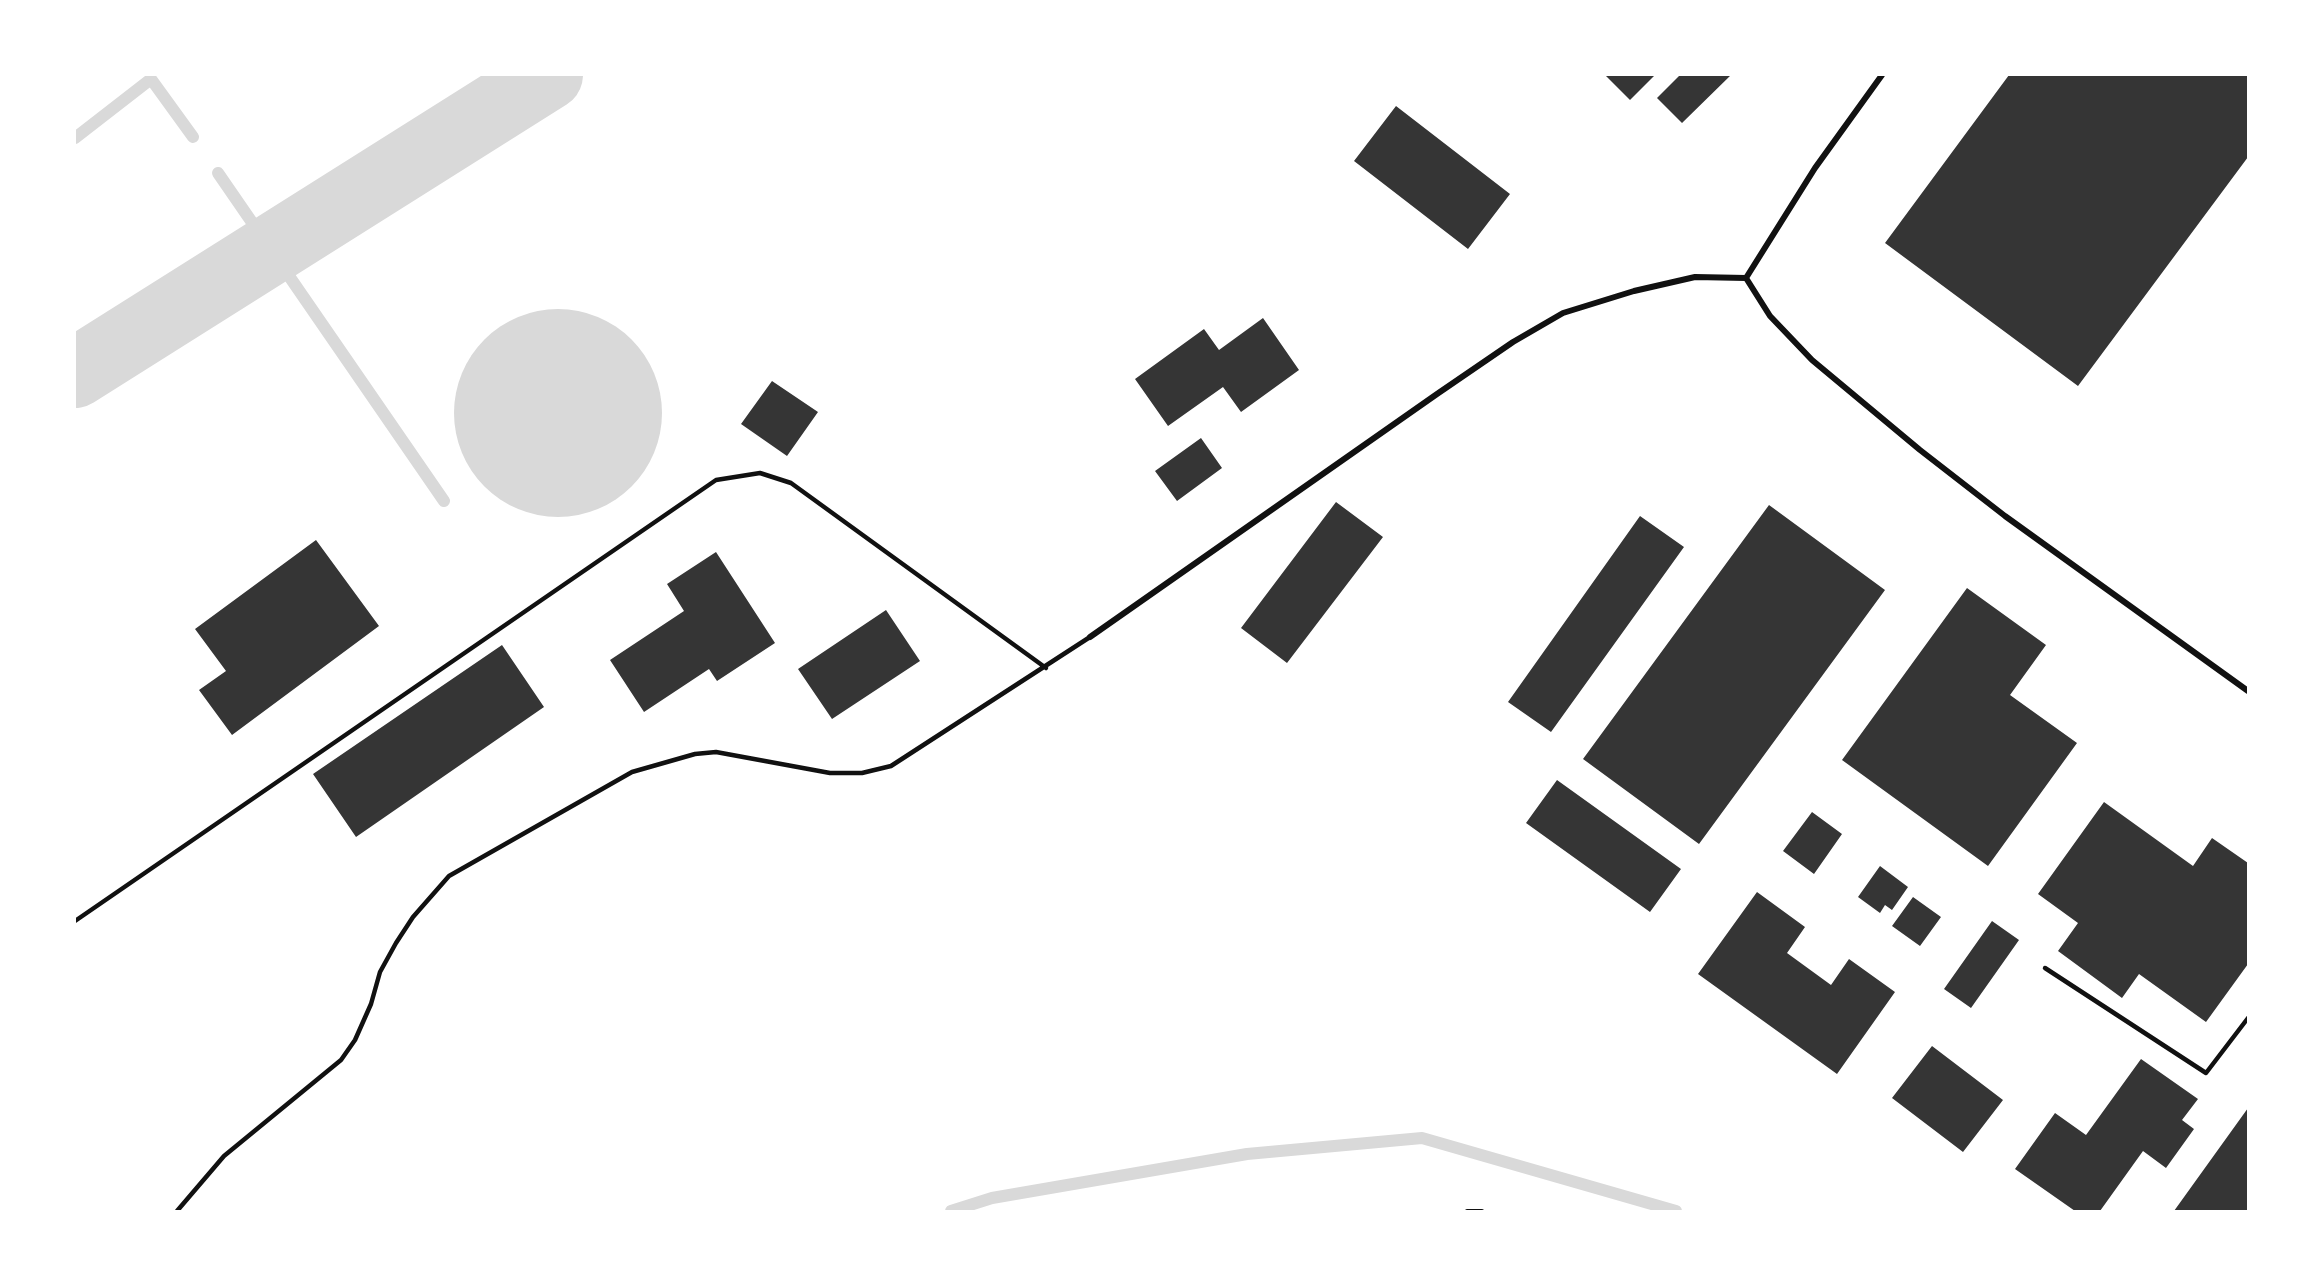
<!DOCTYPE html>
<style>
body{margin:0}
#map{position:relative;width:2323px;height:1286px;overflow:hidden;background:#fff;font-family:"Libre Baskerville",serif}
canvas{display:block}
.frame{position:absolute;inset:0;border:76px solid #fff;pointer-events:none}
</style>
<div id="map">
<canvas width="2323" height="1286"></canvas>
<div class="frame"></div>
</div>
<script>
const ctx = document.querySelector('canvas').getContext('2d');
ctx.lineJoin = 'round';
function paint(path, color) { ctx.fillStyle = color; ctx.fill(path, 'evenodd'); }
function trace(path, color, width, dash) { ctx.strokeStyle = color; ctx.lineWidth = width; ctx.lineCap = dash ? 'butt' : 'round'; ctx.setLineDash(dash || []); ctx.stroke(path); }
const water = new Path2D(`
 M454 413a104 104 0 1 1 208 0a104 104 0 1 1-208 0Z`);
const stream = new Path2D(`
 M 75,138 L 151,79 L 193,137
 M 218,173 L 444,501
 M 951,1211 L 992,1198 L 1247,1154 L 1422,1138 L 1676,1211`);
const river = new Path2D(`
 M 75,373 L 548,75`);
const building = new Path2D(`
 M 1605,75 L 1655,75 L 1630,100 Z
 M 1680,75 L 1731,75 L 1682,123 L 1657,98 Z
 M 2009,75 L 2248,75 L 2248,157 L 2078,386 L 1885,243 Z
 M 1396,106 L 1510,194 L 1468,249 L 1354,161 Z
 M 1263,318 L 1299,370 L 1241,412 L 1223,387 L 1168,426 L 1135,379 L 1204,329 L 1219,350 Z
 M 772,381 L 818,412 L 787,456 L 741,424 Z
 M 1201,438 L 1222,468 L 1177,501 L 1155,471 Z
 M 1336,502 L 1383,537 L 1287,663 L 1241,628 Z
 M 1769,505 L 1885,590 L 1699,844 L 1583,759 Z
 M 1640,516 L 1684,547 L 1551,732 L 1508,702 Z
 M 316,540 L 379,626 L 232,735 L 199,690 L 226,671 L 195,629 Z
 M 716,552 L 775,643 L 717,681 L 709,669 L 644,712 L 610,660 L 684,611 L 667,584 Z
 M 1967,588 L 2046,645 L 2010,695 L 2077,743 L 1988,866 L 1842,760 Z
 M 886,610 L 920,661 L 832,719 L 798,669 Z
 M 502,645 L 544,707 L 356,837 L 313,774 Z
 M 1557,780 L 1681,869 L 1650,912 L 1526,823 Z
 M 2104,802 L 2193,866 L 2212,838 L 2248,863 L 2248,964 L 2206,1022 L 2139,974 L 2122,998 L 2058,951 L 2078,923 L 2038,894 Z
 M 1812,812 L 1842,834 L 1814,874 L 1783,851 Z
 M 1880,866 L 1908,887 L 1892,910 L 1885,905 L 1880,913 L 1858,897 Z
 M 1757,892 L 1805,927 L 1787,953 L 1831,985 L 1849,959 L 1895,992 L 1837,1074 L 1698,974 Z
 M 1913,897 L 1941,917 L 1920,946 L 1892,926 Z
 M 1992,921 L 2019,940 L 1971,1008 L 1944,989 Z
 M 1932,1046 L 2003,1100 L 1963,1152 L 1892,1098 Z
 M 2141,1059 L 2198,1099 L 2182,1120 L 2194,1129 L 2166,1168 L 2143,1151 L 2100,1211 L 2075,1211 L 2015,1169 L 2055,1113 L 2086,1135 Z
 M 2248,1108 L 2248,1211 L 2174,1211 Z`);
const path = new Path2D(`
 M 1467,1211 L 1482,1211`);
const service = new Path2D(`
 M 75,921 L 716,480 L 760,473 L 791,483 L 1046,668
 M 2045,968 L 2206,1073 L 2248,1018
 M 177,1211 L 224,1156 L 341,1060 L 355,1040 L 371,1004 L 380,972 L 396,943 L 413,917 L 449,876 L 632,772 L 695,754 L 716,752 L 830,773 L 862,773 L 891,766 L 1090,637`);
const minor = new Path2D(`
 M 1746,278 L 1770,316 L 1812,360 L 1920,450 L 2005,516 L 2248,691
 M 1746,278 L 1815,168 L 1882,75
 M 1090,637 L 1437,394 L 1513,342 L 1563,313 L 1634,291 L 1695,277 L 1746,278`);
paint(water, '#d9d9d9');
trace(stream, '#d9d9d9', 12);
trace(river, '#d9d9d9', 70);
paint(building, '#353535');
trace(path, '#111', 4);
trace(service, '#111', 4.5);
trace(minor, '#111', 6);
</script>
